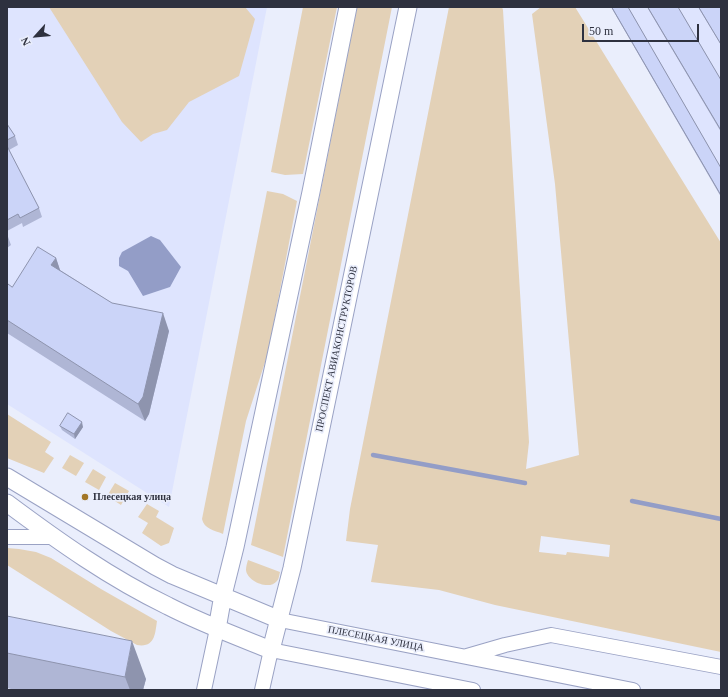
<!DOCTYPE html>
<meta charset="utf-8">
<style>
body{margin:0}
#map{position:relative;width:728px;height:697px;overflow:hidden;background:#eaeefc;font-family:"Times New Roman",serif}
canvas{display:block}
.frame{position:absolute;inset:0;border:8px solid #2e313f;pointer-events:none}
.north{position:absolute;left:16px;top:16px;width:40px;height:40px;-webkit-text-stroke:3px #eaeefc;paint-order:stroke;rotate:243deg;font-size:11px;font-weight:700;line-height:16px;text-align:center;color:#2e313f}
.north::after{content:'';display:block;margin:auto;width:14px;height:18px;background:#2e313f;clip-path:polygon(50% 0,100% 100%,50% 72%,0 100%)}
.scale{position:absolute;left:582px;top:24px;width:117px;height:18px;box-sizing:border-box;border:2px solid #2e313f;border-top:0;padding-left:5px;font-size:12px;line-height:14px;white-space:nowrap;color:#2e313f;-webkit-text-stroke:3px #eaeefc;paint-order:stroke}
</style>
<div id="map">
<canvas width="728" height="697"></canvas>
<div class="frame"></div>
<div class="north">N</div>
<div class="scale">50 m</div>
</div>
<script>
const ctx = document.querySelector('canvas').getContext('2d');
ctx.lineJoin = 'round';
function paint(path, color) { ctx.fillStyle = color; ctx.fill(path, 'evenodd'); }
function trace(path, color, width, dash) { ctx.strokeStyle = color; ctx.lineWidth = width; ctx.lineCap = dash ? 'butt' : 'round'; ctx.setLineDash(dash || []); ctx.stroke(path); }
function drawText(font, color, halo, rows, align = 'center') {
  ctx.font = font + ' "Times New Roman",serif'; ctx.lineWidth = 3.5; ctx.setLineDash([]); ctx.textBaseline = 'middle'; ctx.strokeStyle = halo; ctx.fillStyle = color; for (const [text, x, y, turn = 0] of rows) {
    ctx.save(); ctx.translate(x, y); ctx.rotate((+turn || 0) * Math.PI / 180); ctx.textAlign = isNaN(turn) ? turn : align; if (halo) ctx.strokeText(text, 0, 0); ctx.fillText(text, 0, 0); ctx.restore();
  }
}
const built = new Path2D(`
 M 7,7 L 267,7 L 169,507 L 7,404 Z
 M 611,7 L 721,7 L 721,197 Z`);
const green = new Path2D(`
 M 49,7 L 245,7 L 255,19 L 239,76 L 189,102 L 167,130 L 153,134 L 141,142 L 122,122 Z
 M 303,7 L 337,7 L 303,174 L 285,175 L 271,172 Z
 M 357,7 L 392,7 L 283,557 L 251,545 Z
 M 449,7 L 502,7 L 503,10 L 529,442 L 526,469 L 579,455 L 555,184 L 532,14 L 541,7 L 575,7 L 721,243 L 721,652 L 495,605 L 439,590 L 371,582 L 378,545 L 346,541 L 350,509 ZM 541,536 L 610,545 L 609,557 L 567,552 L 566,555 L 539,552 Z
 M 267,191 L 283,194 L 297,201 L 268,353 L 246,421 L 223,534 C 214,530 204,529 202,519 Z
 M 7,414 L 51,442 L 45,452 L 54,458 L 44,473 L 7,458 Z
 M 70,455 L 84,463 L 76,476 L 62,468 Z
 M 93,469 L 106,477 L 99,490 L 85,482 Z
 M 115,483 L 129,491 L 121,505 L 107,496 Z
 M 147,504 L 159,511 L 156,517 L 174,528 L 169,543 L 161,546 L 142,533 L 148,523 L 138,517 Z
 M 7,548 L 19,549 L 36,552 L 51,558 L 101,589 L 157,621 C 155,634 155,648 137,645 L 111,631 L 7,565 Z
 M 248,560 L 280,572 C 279,575 279,579 277,581 C 269,591 247,581 246,570 C 246,567 247,563 248,560 Z`);
const water = new Path2D(`
 M 151,236 L 160,240 L 181,267 L 170,287 L 143,296 L 128,271 L 119,266 L 119,258 L 122,252 Z`);
const stream = new Path2D(`
 M 373,455 L 525,483
 M 632,501 L 721,519`);
const minor = new Path2D(`
 M 7,537 L 54,537
 M 280,620 L 633,690
 M 467,656 L 505,645 L 551,635 L 721,667
 M 204,690 L 217,629
 M 262,690 L 271,650 L 473,690`);
const tertiary = new Path2D(`
 M 7,477 L 155,566 L 172,575 L 280,620
 M 7,503 C 58,541 110,578 168,606 C 201,623 236,636 271,650 L 292,568 L 408,7
 M 217,629 L 223,595 L 235,547 L 311,192 L 348,7`);
const wall = new Path2D(`
 M 611,7 L 628,7 L 721,168 L 721,197 Z
 M 647,7 L 678,7 L 721,80 L 721,132 Z
 M 698,7 L 721,7 L 721,45 Z
 M 7,124 L 15,136 L 18,145 L 9,150 L 39,208 L 42,217 L 23,227 L 22,223 L 7,231 Z
 M 7,234 L 11,245 L 7,248 Z
 M 56,258 L 60,270 L 112,303 L 169,331 L 149,414 L 145,421 L 7,333 L 7,286 L 12,287 Z
 M 60,426 L 83,427 L 75,439 L 62,430 Z
 M 7,616 L 146,679 L 143,690 L 15,690 L 7,688 Z`);
const shadedWall = new Path2D(`
 M 56,258 L 62,276 L 51,265 Z
 M 163,313 L 169,331 L 149,414 L 145,421 L 138,404 Z
 M 82,422 L 83,427 L 75,439 L 74,434 Z
 M 132,641 L 146,679 L 143,690 L 130,690 L 125,677 Z`);
const building = new Path2D(`
 M 612,7 L 628,7 L 721,168 L 721,195 Z
 M 648,7 L 678,7 L 721,80 L 721,130 Z
 M 699,7 L 721,7 L 721,44 Z
 M 7,124 L 15,136 L 7,140 Z
 M 7,146 L 39,208 L 20,218 L 18,214 L 7,220 Z
 M 38,247 L 56,258 L 51,265 L 112,303 L 163,313 L 143,397 L 138,404 L 7,320 L 7,286 L 8,284 L 12,287 Z
 M 68,413 L 82,422 L 74,434 L 60,426 Z
 M 7,616 L 132,641 L 125,677 L 7,653 Z`);
const markers = [
 [85,497,4,"#a27627"]
];
const streetNames = [
 ["ПРОСПЕКТ АВИАКОНСТРУКТОРОВ",337,349,-78],
 ["ПЛЕСЕЦКАЯ УЛИЦА",376,639,11]
];
const poiNames = [
 ["Плесецкая улица",93,497]
];
paint(built, '#dee4fe');
paint(green, '#e3d1b7');
paint(water, '#939dc7');
trace(stream, '#939dc7', 4.5);
trace(minor, '#9aa2c4', 16);
trace(tertiary, '#9aa2c4', 19);
trace(minor, '#fff', 14);
trace(tertiary, '#fff', 17);
paint(wall, '#afb6d5');
paint(shadedWall, '#8e94ae');
paint(building, '#cbd4f8');
trace(building, '#8e94ae', 1);
for (const [x, y, r, color] of markers) { const dot = new Path2D(); dot.arc(x, y, r, 0, 2 * Math.PI); ctx.fillStyle = color; ctx.fill(dot); trace(dot, '#eaeefc', 1.5); }
drawText('10px', '#2e313f', '#eaeefc', streetNames);
drawText('bold 10px', '#2e313f', '#eaeefc', poiNames, 'left');
</script>
